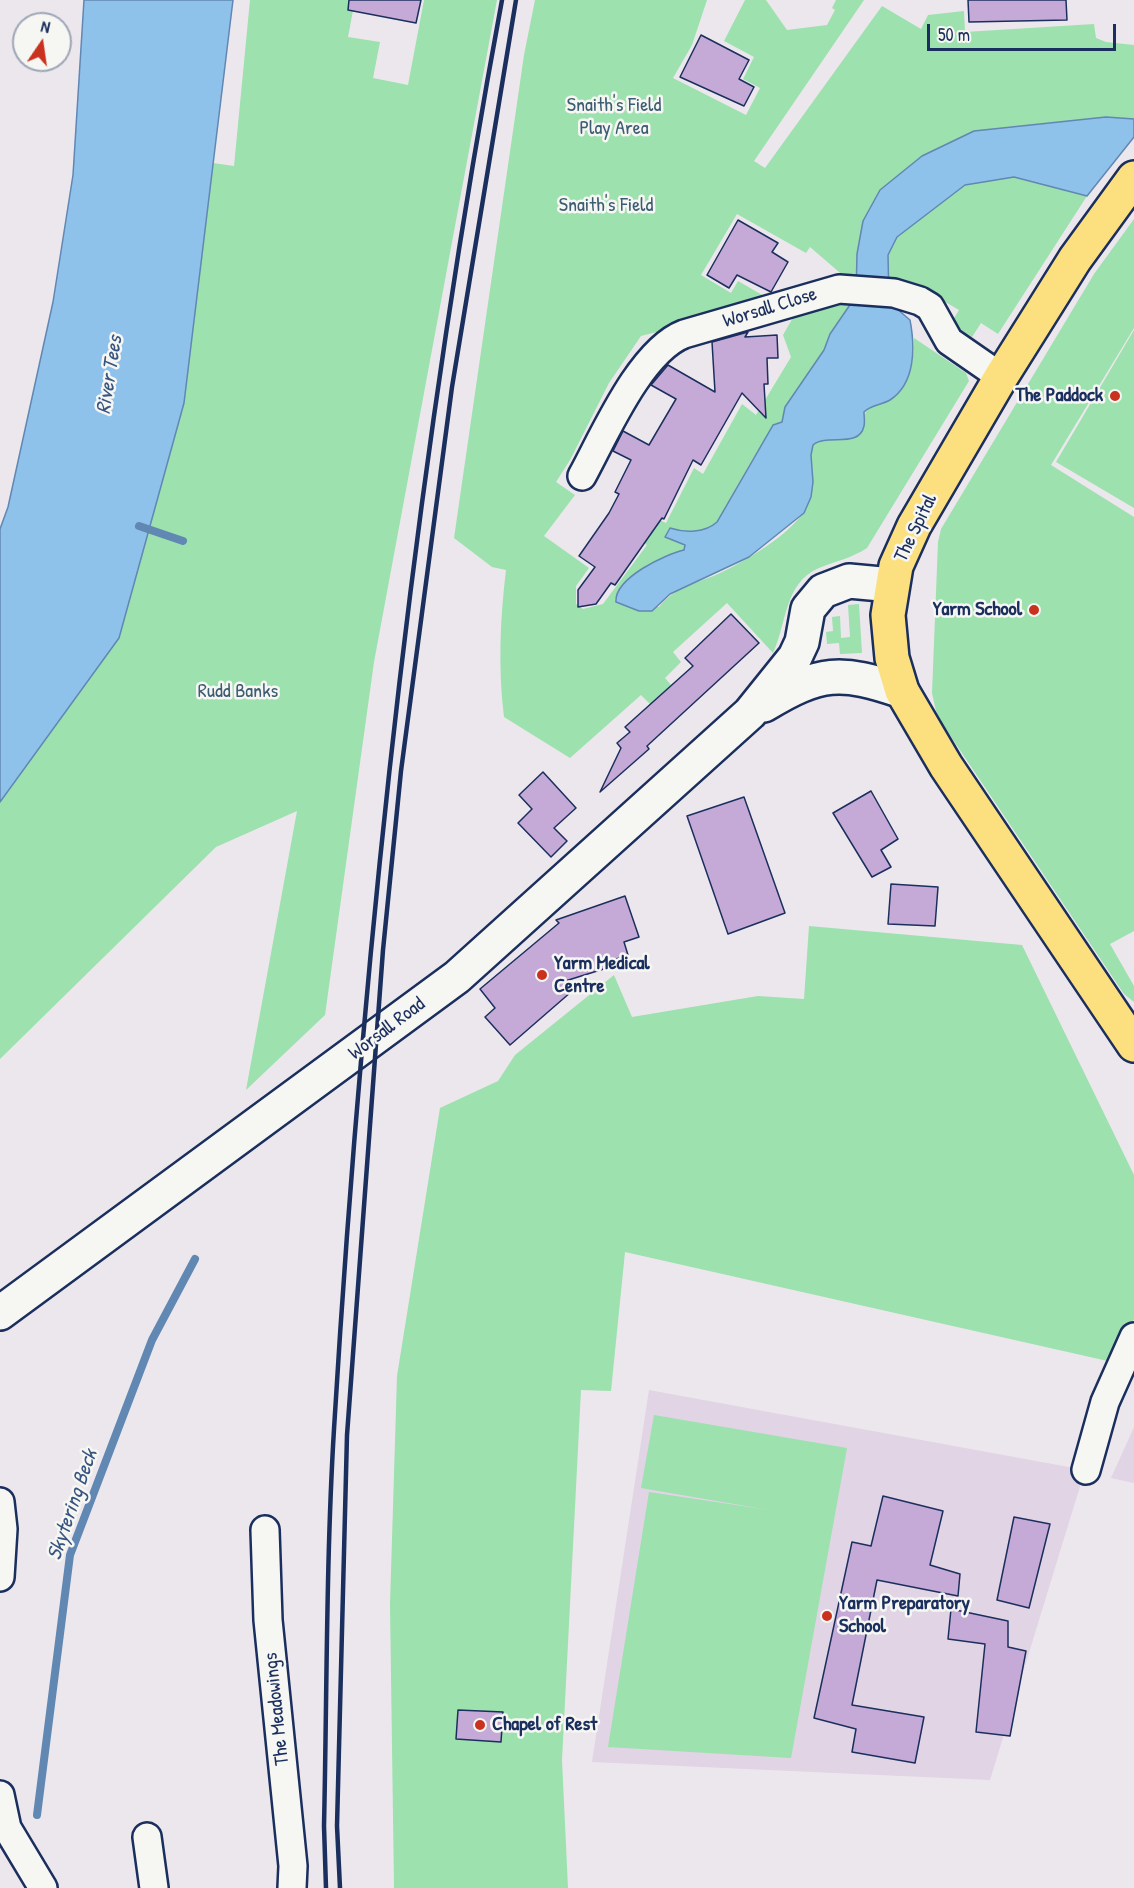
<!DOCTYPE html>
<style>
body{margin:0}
#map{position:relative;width:1134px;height:1888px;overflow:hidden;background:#ece7ec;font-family:"Patrick Hand",sans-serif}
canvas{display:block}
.north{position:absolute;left:12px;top:12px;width:60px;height:60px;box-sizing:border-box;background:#f6f6f2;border:2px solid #9ea6b7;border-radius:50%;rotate:13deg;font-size:16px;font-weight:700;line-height:24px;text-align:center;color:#1b2f5e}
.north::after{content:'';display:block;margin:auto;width:21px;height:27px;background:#c8321e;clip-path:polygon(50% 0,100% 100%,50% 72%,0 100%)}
.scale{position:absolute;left:927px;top:24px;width:189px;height:27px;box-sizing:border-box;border:3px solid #1b2f5e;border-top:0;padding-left:8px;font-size:18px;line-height:21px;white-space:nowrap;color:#1b2f5e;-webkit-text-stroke:4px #f6f6f2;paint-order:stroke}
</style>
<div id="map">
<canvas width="1134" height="1888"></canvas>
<div class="north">N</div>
<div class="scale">50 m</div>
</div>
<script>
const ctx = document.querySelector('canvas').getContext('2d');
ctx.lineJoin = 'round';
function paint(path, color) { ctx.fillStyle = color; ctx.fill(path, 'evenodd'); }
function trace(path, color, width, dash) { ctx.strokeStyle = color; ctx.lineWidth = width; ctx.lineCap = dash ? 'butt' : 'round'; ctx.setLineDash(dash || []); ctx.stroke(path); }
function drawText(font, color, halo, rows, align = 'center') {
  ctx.font = font + ' "Patrick Hand",sans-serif'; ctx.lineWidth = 5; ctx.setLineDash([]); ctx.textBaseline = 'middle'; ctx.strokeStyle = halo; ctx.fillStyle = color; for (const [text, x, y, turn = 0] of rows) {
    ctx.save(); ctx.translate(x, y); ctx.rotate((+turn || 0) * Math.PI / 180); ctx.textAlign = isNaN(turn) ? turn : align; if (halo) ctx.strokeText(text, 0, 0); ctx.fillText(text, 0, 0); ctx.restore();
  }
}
const built = new Path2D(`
 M 649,1390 L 1085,1470 L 990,1780 L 592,1762 Z
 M 1134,1427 L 1134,1483 L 1111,1478 Z`);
const green = new Path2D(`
 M 250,0 L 355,0 L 348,37 L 380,42 L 373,78 L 408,85 L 424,0 L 497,0 L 374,662 L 325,1015 L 246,1090 L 297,811 L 216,847 L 0,1059 L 0,802 L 119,637 L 184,403 L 213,163 L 234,166 Z
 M 535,0 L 707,0 L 692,45 L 673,78 L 746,115 L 760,88 L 743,79 L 754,57 L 724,41 L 745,0 L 766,0 L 787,30 L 827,25 L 835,10 L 832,8 L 836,0 L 864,0 L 754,161 L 765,168 L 882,6 L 921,29 L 928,15 L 964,11 L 965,32 L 1094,24 L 1096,38 L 1106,42 L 1134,45 L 1134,119 L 1106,117 L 974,131 L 922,156 L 880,190 L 857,254 L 856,279 L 846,278 L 810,247 L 806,253 L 737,214 L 701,275 L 731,293 L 738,281 L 764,296 L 758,306 L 641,336 L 609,383 L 570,460 L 556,482 L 575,495 L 544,536 L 589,568 L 576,586 L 576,604 L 583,609 L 603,604 L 647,545 L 633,535 L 641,511 L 666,523 L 694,468 L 703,474 L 742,404 L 756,415 L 791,357 L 783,335 L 798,309 L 856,296 L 830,334 L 824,350 L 785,407 L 782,422 L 775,424 L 752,460 L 717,522 C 704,533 685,533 669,529 L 666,537 L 685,544 L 684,550 C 662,557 622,574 615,600 L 659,607 C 673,588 697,583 718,574 C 744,562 792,534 806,508 C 818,485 806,465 813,445 C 826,434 843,442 858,436 L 867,408 C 903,399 915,374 914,338 L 966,373 L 969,381 L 867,548 C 852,558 836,561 819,568 C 784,583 787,623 773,653 L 727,603 L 673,652 L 681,662 L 665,678 L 671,685 L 651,705 L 641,695 L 570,758 L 504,717 C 498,668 500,619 506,570 L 492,567 L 454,538 L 524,55 Z
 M 1014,177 L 1087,196 L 998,334 L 981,323 L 972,337 L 951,323 L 959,310 L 923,289 L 888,284 L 888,255 L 897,237 L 964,185 Z
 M 1134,219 L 1134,328 L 1051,465 L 1134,517 L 1134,931 L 1110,944 L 1134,986 L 1134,1002 L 1124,994 L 943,725 L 936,711 L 932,693 L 938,542 L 941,529 L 1094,274 Z
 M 1134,330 L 1134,508 L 1056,462 Z
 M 859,604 L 862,653 L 840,654 L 839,643 L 827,644 L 826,632 L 833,631 L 832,617 L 840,616 L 841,638 L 850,637 L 848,605 Z
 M 809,926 L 1022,945 L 1134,1175 L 1134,1319 L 1112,1362 L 625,1252 L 611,1391 L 581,1390 L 562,1760 L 568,1888 L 394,1888 L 390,1604 L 397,1376 L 440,1108 L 498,1081 L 515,1055 L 614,975 L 632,1017 L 758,996 L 804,999 Z
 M 654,1415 L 847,1448 L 791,1758 L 608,1747 L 649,1492 L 769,1510 L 641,1488 Z`);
const water = new Path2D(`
 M 84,0 L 233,0 L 184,403 L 119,638 L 0,802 L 0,529 L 8,507 L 53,302 L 73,175 Z
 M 1106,117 L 1134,119 L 1134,137 L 1087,196 L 1014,177 L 965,185 L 897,237 L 888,255 L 889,302 L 910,320 C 915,346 916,383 890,400 C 882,405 870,405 864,412 C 864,417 865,421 864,426 C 859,449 827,433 813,445 L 811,455 L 813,482 L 811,497 L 804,513 L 749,557 L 670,594 L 652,611 L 639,611 L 616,602 C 614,578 666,554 684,550 L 685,545 L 665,537 L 670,528 C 685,533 705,533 717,522 L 773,425 L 782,422 L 785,407 L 824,350 L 830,334 L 856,296 L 857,254 L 863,221 L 880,190 L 922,156 L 974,131 Z`);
const stream = new Path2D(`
 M 139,526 L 183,541
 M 37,1815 L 70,1555 L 152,1340 L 195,1259`);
const building = new Path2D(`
 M 349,0 L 421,0 L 416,23 L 348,10 Z
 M 968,0 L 1066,0 L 1067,20 L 969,22 Z
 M 701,35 L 749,60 L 739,79 L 754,87 L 744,106 L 680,77 Z
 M 738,220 L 778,243 L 772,252 L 788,262 L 771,292 L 737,275 L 729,288 L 707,275 Z
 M 748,332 L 745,337 L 777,335 L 778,358 L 767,358 L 768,384 L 764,384 L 766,418 L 742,393 L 701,465 L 693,460 L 664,519 L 662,518 L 615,585 L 611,583 L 596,604 L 578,607 L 578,590 L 595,567 L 579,556 L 609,513 L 619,494 L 615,492 L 631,460 L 613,451 L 623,431 L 649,445 L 676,399 L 651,385 L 668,365 L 715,392 L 712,342 Z
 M 731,614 L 759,643 L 647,746 L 649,749 L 600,792 L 621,748 L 617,743 L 630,732 L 625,727 L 693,666 L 685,658 Z
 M 543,772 L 576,808 L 554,828 L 567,841 L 551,857 L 518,823 L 532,809 L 519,795 Z
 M 871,791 L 898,839 L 881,850 L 891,867 L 872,877 L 833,813 Z
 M 744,797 L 785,913 L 728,934 L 687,816 Z
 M 891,884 L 938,887 L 935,926 L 888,924 Z
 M 625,896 L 639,937 L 624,942 L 628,955 L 608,962 L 610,967 L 562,982 L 571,992 L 510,1045 L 485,1017 L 495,1008 L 480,989 L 559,923 L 556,920 Z
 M 883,1496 L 943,1511 L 930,1565 L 960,1574 L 958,1596 L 877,1580 L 852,1705 L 924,1717 L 915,1763 L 852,1752 L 856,1729 L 814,1718 L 852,1542 L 871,1546 Z
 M 1014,1517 L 1050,1524 L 1029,1608 L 997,1600 Z
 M 951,1609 L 1008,1621 L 1008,1647 L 1026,1651 L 1010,1736 L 976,1732 L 985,1644 L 948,1639 Z
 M 458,1710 L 503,1712 L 501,1742 L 456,1739 Z`);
const street = new Path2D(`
 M 582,476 C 604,436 640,351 684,334 L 839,289 L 894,293 L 920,301 L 930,307 L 949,341 L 1001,377
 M 1086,1470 L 1105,1402 L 1134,1337
 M 0,1502 L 3,1529 L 0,1577
 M 265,1530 L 268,1620 L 293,1866 L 292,1888
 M 0,1795 L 7,1828 L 43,1888
 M 147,1837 L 154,1888`);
const secondary = new Path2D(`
 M 764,705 C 820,671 841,670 902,691
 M 0,1313 L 457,977 L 750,713 L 795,657 L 802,642 L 808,609 L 823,591 L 849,581 L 892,585`);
const primary = new Path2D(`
 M 1134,178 L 1075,259 L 1001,377 L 914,526 L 896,566 L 888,615 L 892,658 L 902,691 L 946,766 L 1134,1045`);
const rail = new Path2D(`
 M 326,1888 L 324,1826 C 327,1694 326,1561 334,1429 C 363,950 414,472 502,0
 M 340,1888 L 337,1826 L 347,1435 L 383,950 L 401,771 L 452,387 L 516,0`);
const markers = [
 [1115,396,6,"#c8321e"],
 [1034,610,6,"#c8321e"],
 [542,975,6,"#c8321e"],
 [827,1616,6,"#c8321e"],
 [480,1725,6,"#c8321e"]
];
const parkNames = [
 ["Snaith's Field",614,106],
 ["Play Area",614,129],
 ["Snaith's Field",606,206],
 ["Rudd Banks",238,692]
];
const streetNames = [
 ["Worsall Close",770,308,-17],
 ["The Spital",916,528,-64],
 ["Worsall Road",387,1029,-37],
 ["The Meadowings",277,1709,-96]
];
const poiNames = [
 ["The Paddock",1103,396,"right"],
 ["Yarm School",1022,610,"right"],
 ["Yarm Medical",554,964],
 ["Centre",554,987],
 ["Yarm Preparatory",839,1604],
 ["School",839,1627],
 ["Chapel of Rest",492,1725]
];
const waterNames = [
 ["River Tees",110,375,-81],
 ["Skytering Beck",73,1505,-71]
];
paint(built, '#e0d4e5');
paint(green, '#9ce1ae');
paint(water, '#8fc2eb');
trace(water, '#6187b3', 1.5);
trace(stream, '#6187b3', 8);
paint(building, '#c5a9d6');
trace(building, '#1b2f5e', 1.5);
trace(street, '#1b2f5e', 32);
trace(secondary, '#1b2f5e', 38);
trace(primary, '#1b2f5e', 38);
trace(street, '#f6f6f2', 27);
trace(secondary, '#f6f6f2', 33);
trace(primary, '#fce080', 33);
trace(rail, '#1b2f5e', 4.5);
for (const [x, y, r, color] of markers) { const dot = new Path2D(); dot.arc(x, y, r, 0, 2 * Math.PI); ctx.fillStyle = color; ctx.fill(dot); trace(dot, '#f6f6f2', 2); }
drawText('20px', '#3b5c72', '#f6f6f2', parkNames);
drawText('20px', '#1b2f5e', '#f6f6f2', streetNames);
drawText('bold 20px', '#1b2f5e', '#f6f6f2', poiNames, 'left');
drawText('italic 21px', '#385481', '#f6f6f2', waterNames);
</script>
